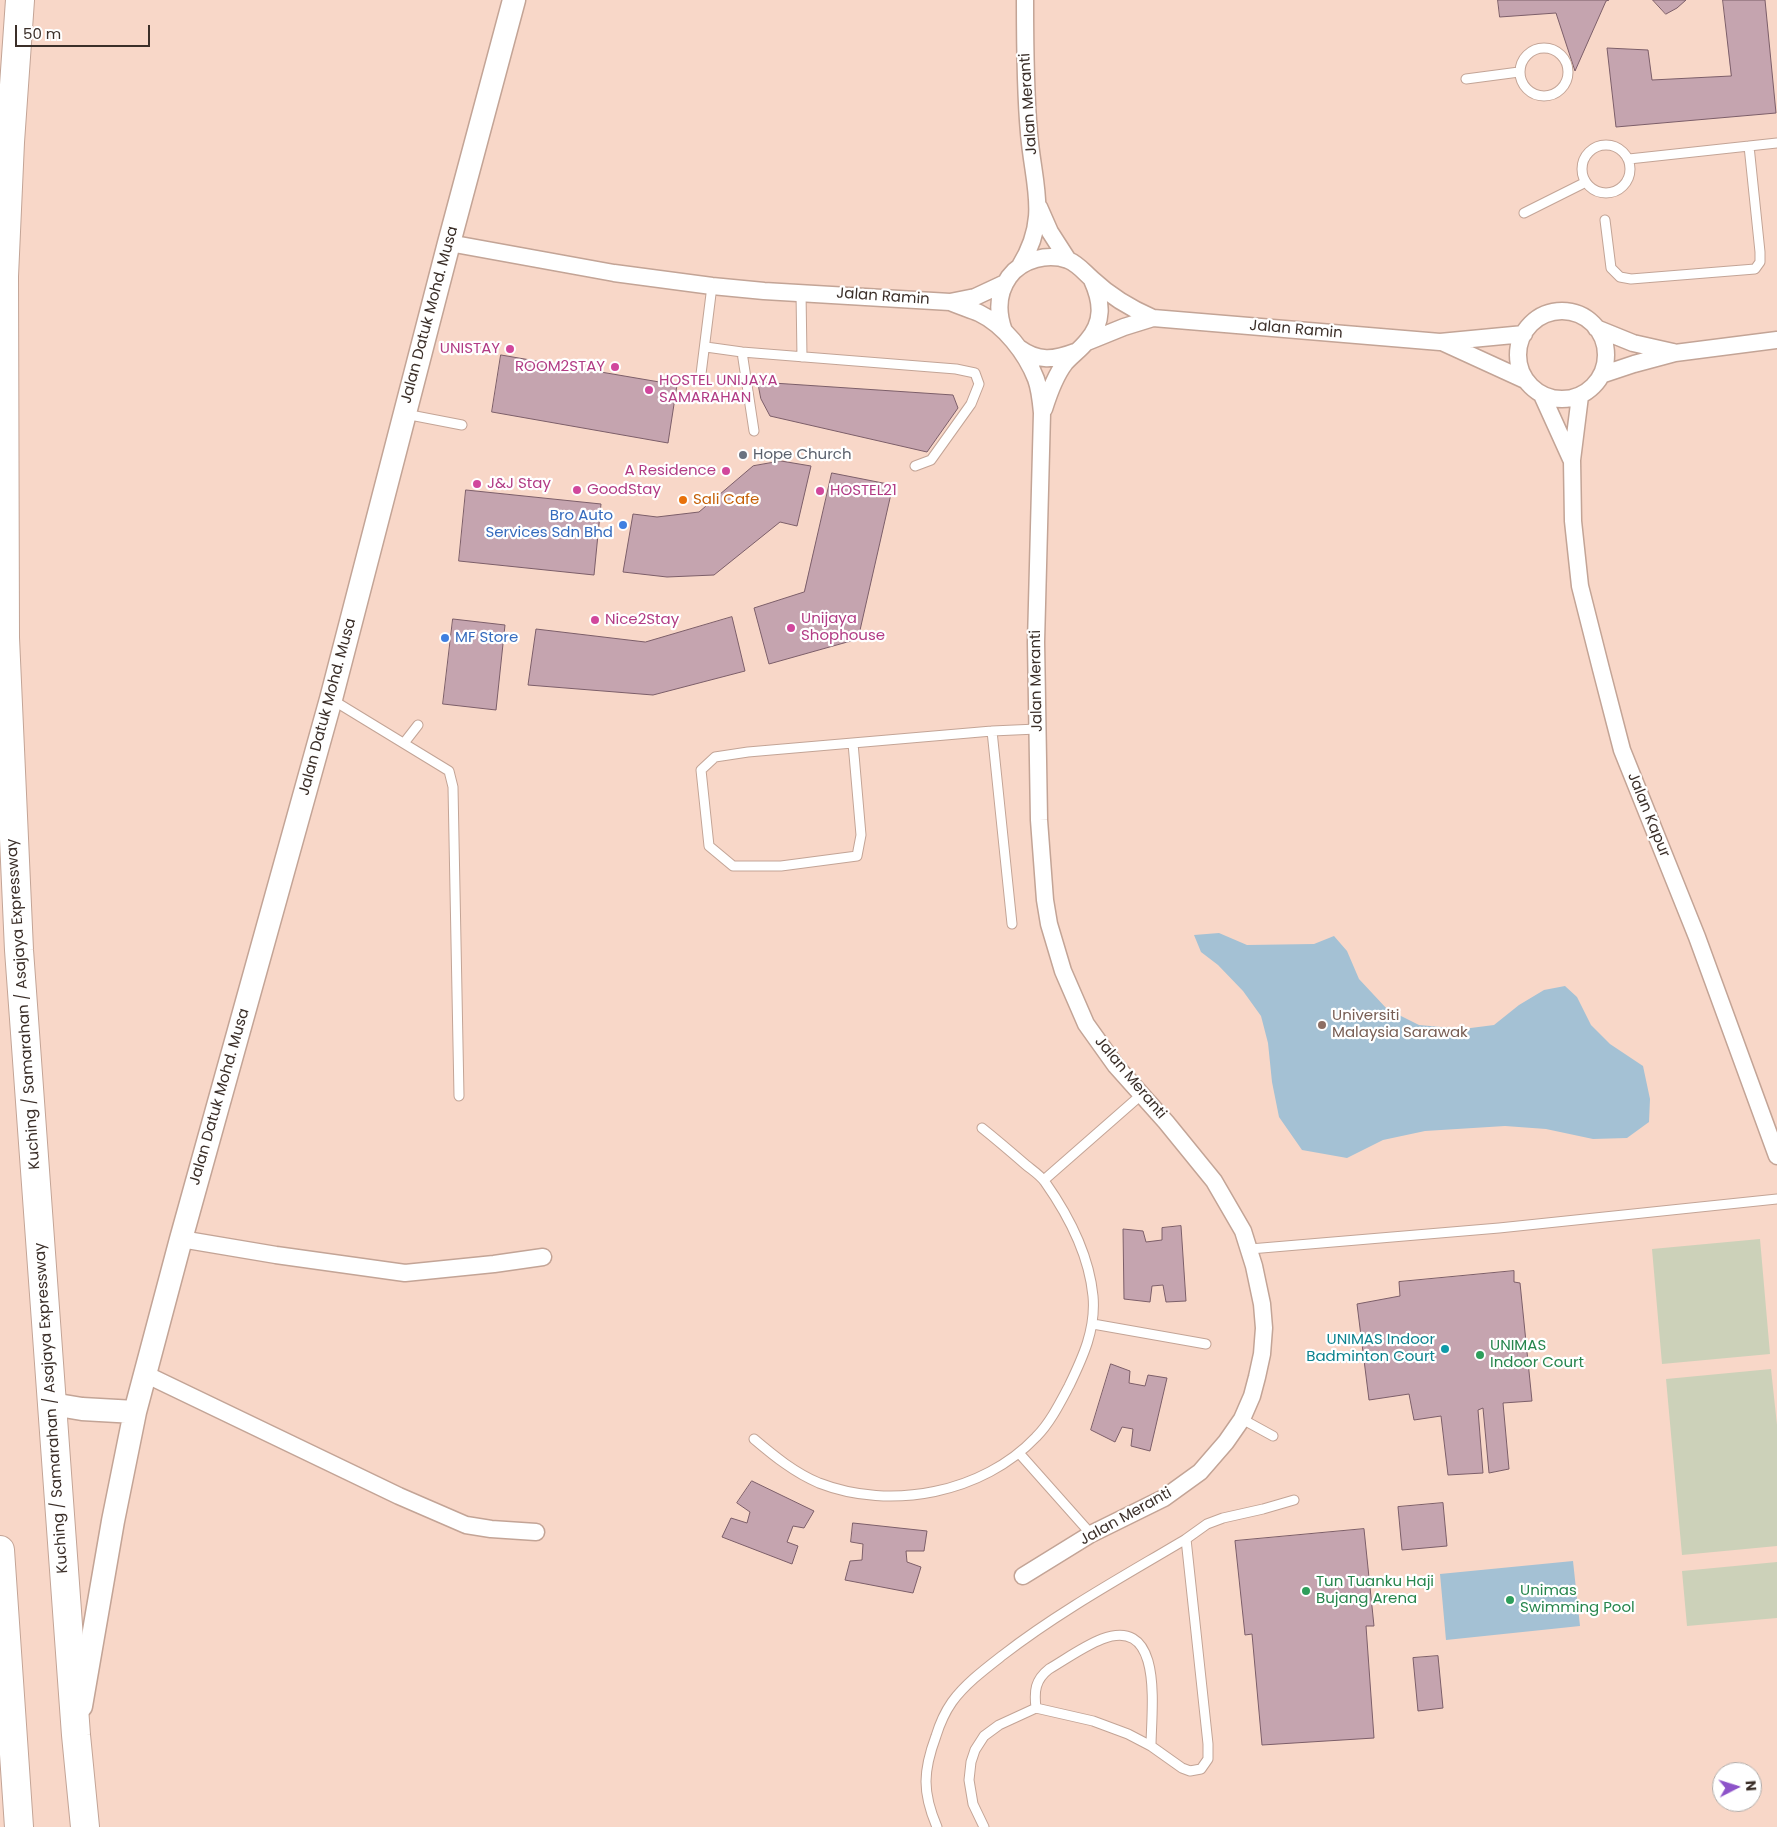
<!DOCTYPE html>
<style>
body{margin:0}
#map{position:relative;width:1777px;height:1827px;overflow:hidden;background:#f8d7c8;font-family:Poppins,sans-serif}
canvas{display:block}
.north{position:absolute;left:1712px;top:1762px;width:50px;height:50px;box-sizing:border-box;background:#fff;border:1px solid #b1aca9;border-radius:50%;rotate:85deg;font-size:14px;font-weight:700;line-height:20px;text-align:center;color:#3b2f29}
.north::after{content:'';display:block;margin:auto;width:18px;height:22px;background:#8d53c9;clip-path:polygon(50% 0,100% 100%,50% 72%,0 100%)}
.scale{position:absolute;left:15px;top:25px;width:135px;height:22px;box-sizing:border-box;border:2px solid #3b2f29;border-top:0;padding-left:6px;font-size:15px;line-height:18px;white-space:nowrap;color:#3b2f29;-webkit-text-stroke:4px #fff;paint-order:stroke}
</style>
<div id="map">
<canvas width="1777" height="1827"></canvas>
<div class="north">N</div>
<div class="scale">50 m</div>
</div>
<script>
const ctx = document.querySelector('canvas').getContext('2d');
ctx.lineJoin = 'round';
function paint(path, color) { ctx.fillStyle = color; ctx.fill(path, 'evenodd'); }
function trace(path, color, width, dash) { ctx.strokeStyle = color; ctx.lineWidth = width; ctx.lineCap = dash ? 'butt' : 'round'; ctx.setLineDash(dash || []); ctx.stroke(path); }
function drawText(font, color, halo, rows, align = 'center') {
  ctx.font = font + ' Poppins,sans-serif'; ctx.lineWidth = 4.5; ctx.setLineDash([]); ctx.textBaseline = 'middle'; ctx.strokeStyle = halo; ctx.fillStyle = color; for (const [text, x, y, turn = 0] of rows) {
    ctx.save(); ctx.translate(x, y); ctx.rotate((+turn || 0) * Math.PI / 180); ctx.textAlign = isNaN(turn) ? turn : align; if (halo) ctx.strokeText(text, 0, 0); ctx.fillText(text, 0, 0); ctx.restore();
  }
}
const green = new Path2D(`
 M 1760,1239 L 1770,1354 L 1662,1364 L 1652,1249 Z
 M 1771,1369 L 1777,1425 L 1777,1546 L 1682,1555 L 1666,1379 Z
 M 1777,1562 L 1777,1618 L 1687,1626 L 1682,1571 Z`);
const water = new Path2D(`
 M 1219,933 L 1247,945 L 1314,944 L 1334,936 L 1347,951 L 1359,979 L 1387,1009 L 1419,1025 L 1463,1029 L 1494,1025 L 1519,1005 L 1544,990 L 1565,986 L 1577,997 L 1591,1025 L 1610,1044 L 1643,1066 L 1650,1099 L 1649,1122 L 1627,1138 L 1593,1139 L 1546,1129 L 1505,1126 L 1425,1131 L 1383,1140 L 1347,1158 L 1302,1150 L 1279,1117 L 1272,1082 L 1268,1043 L 1261,1016 L 1243,991 L 1218,965 L 1201,952 L 1194,935 Z
 M 1573,1561 L 1580,1626 L 1446,1640 L 1440,1574 Z`);
const building = new Path2D(`
 M 1498,0 L 1609,0 L 1606,1 L 1575,71 L 1556,13 L 1500,17 Z
 M 1653,0 L 1686,0 L 1677,8 L 1666,14 Z
 M 1723,0 L 1765,0 L 1776,113 L 1616,127 L 1607,48 L 1648,50 L 1652,80 L 1731,76 Z
 M 501,355 L 677,385 L 668,443 L 492,412 Z
 M 758,382 L 953,395 L 958,408 L 927,452 L 770,416 L 761,399 Z
 M 781,461 L 811,466 L 797,526 L 780,522 L 714,575 L 667,577 L 623,572 L 633,514 L 657,517 L 699,512 L 753,466 Z
 M 832,473 L 893,485 L 858,639 L 769,664 L 754,608 L 804,592 Z
 M 466,490 L 601,504 L 594,575 L 459,561 Z
 M 732,617 L 745,671 L 653,695 L 528,685 L 536,629 L 645,642 Z
 M 453,619 L 505,625 L 496,710 L 443,704 Z
 M 1181,1226 L 1186,1301 L 1166,1302 L 1163,1285 L 1152,1286 L 1150,1302 L 1124,1299 L 1123,1229 L 1143,1231 L 1146,1242 L 1162,1240 L 1162,1228 Z
 M 1514,1271 L 1514,1282 L 1520,1283 L 1532,1401 L 1503,1403 L 1509,1469 L 1489,1473 L 1483,1408 L 1478,1410 L 1483,1473 L 1448,1475 L 1441,1416 L 1414,1420 L 1409,1394 L 1369,1400 L 1357,1304 L 1400,1296 L 1399,1282 Z
 M 1111,1364 L 1130,1371 L 1129,1383 L 1145,1386 L 1148,1375 L 1167,1378 L 1150,1451 L 1131,1446 L 1133,1429 L 1122,1427 L 1115,1442 L 1091,1430 Z
 M 752,1481 L 814,1511 L 804,1528 L 793,1526 L 787,1542 L 798,1546 L 792,1564 L 722,1537 L 731,1518 L 747,1523 L 750,1512 L 737,1503 Z
 M 1443,1503 L 1447,1546 L 1402,1550 L 1398,1507 Z
 M 853,1523 L 927,1531 L 924,1551 L 906,1551 L 907,1562 L 921,1567 L 913,1593 L 845,1580 L 850,1561 L 862,1560 L 863,1544 L 851,1542 Z
 M 1364,1529 L 1374,1626 L 1366,1626 L 1374,1738 L 1262,1745 L 1252,1634 L 1245,1635 L 1235,1541 Z
 M 1438,1656 L 1443,1708 L 1418,1711 L 1413,1658 Z`);
const lane = new Path2D(`
 M1520 72a24 24 0 1 1 48 0a24 24 0 1 1-48 0Z
 M 1466,79 L 1519,72
 M1582 169a24 24 0 1 1 48 0a24 24 0 1 1-48 0Z
 M 1629,159 L 1777,143
 M 1524,213 L 1586,182
 M 1605,220 L 1611,268 L 1620,277 L 1631,279 L 1755,269 L 1760,262 L 1760,252 L 1749,146
 M 801,293 L 802,357
 M 706,347 L 742,352 L 956,369 L 975,373 L 979,384 L 971,404 L 931,460 L 915,466
 M 742,352 L 754,431
 M 701,374 L 712,286
 M 405,414 L 462,425
 M 331,699 L 449,771 L 453,787 L 459,1096
 M 992,731 L 1012,924
 M 404,743 L 418,725
 M 853,743 L 861,835 L 857,856 L 781,866 L 733,866 L 709,846 L 701,770 L 715,757 L 748,752 L 992,731 L 1037,729
 M 1044,1180 L 1141,1095
 M 1250,1249 L 1499,1228 L 1777,1199
 M 1093,1324 L 1206,1344
 M 1242,1419 L 1273,1436
 M 754,1439 C 774,1456 795,1473 819,1483 C 891,1511 983,1493 1036,1437 C 1050,1423 1060,1403 1069,1386 C 1083,1357 1096,1329 1093,1296 C 1089,1255 1069,1216 1045,1182 C 1040,1175 1032,1170 1026,1165 C 1011,1152 997,1140 982,1128
 M 1019,1453 L 1091,1534
 M 1036,1708 C 1034,1691 1035,1680 1049,1669 C 1066,1659 1084,1646 1102,1639 C 1165,1615 1151,1712 1151,1746
 M 937,1827 C 922,1792 923,1771 936,1736 C 940,1723 945,1712 952,1702 C 965,1684 985,1669 1003,1655 C 1060,1611 1124,1576 1186,1539
 M 984,1827 L 973,1804 L 969,1780 L 971,1762 L 975,1750 L 984,1736 L 999,1725 L 1036,1708 L 1093,1721 L 1128,1734 L 1151,1746 L 1182,1768 L 1190,1771 L 1201,1769 L 1208,1759 L 1208,1744 L 1186,1539 L 1207,1524 L 1223,1518 L 1263,1509 L 1294,1500`);
const street = new Path2D(`
 M 1039,207 L 1050,232 L 1068,260
 M 449,243 L 614,273 L 712,286 L 764,291 L 950,302 L 975,297 L 1005,283
 M 1020,266 C 1050,217 1033,185 1029,133 C 1025,89 1025,44 1025,0
 M 950,302 C 959,306 969,309 979,313 C 1004,325 1026,353 1036,379 C 1040,390 1041,402 1042,413 L 1036,642 L 1039,820 L 1045,900 L 1049,924 L 1063,971 L 1086,1024 L 1116,1066 L 1166,1122 L 1214,1181 L 1243,1231 L 1254,1266 L 1262,1304 L 1264,1328 L 1262,1354 L 1257,1377 L 1252,1396 L 1242,1419 L 1226,1442 L 1200,1472 L 1164,1498 L 1091,1534 L 1023,1576
 M1518 355a44 44 0 1 1 88 0a44 44 0 1 1-88 0Z
 M 1596,328 L 1633,343 L 1673,352
 M 1004,331 C 997,312 997,294 1009,277 C 1022,259 1048,253 1068,260 C 1078,264 1084,272 1092,279 C 1109,295 1132,309 1153,318 L 1440,342 L 1524,334
 M 1087,342 L 1124,327 L 1153,318
 M 1442,342 L 1525,380
 M 1019,348 C 1038,362 1054,360 1075,352
 M 1601,375 L 1634,364 L 1675,353 L 1777,340
 M 1542,395 L 1571,459
 M 1580,396 L 1572,460 L 1573,521 L 1580,586 L 1601,669 L 1622,750 L 1697,937 L 1777,1156
 M 1044,409 C 1049,393 1055,376 1065,363 C 1072,355 1081,349 1087,341 C 1104,322 1102,302 1092,280
 M 181,1239 L 276,1255 L 405,1273 L 494,1264 L 543,1257
 M 145,1374 L 399,1496 L 466,1525 L 491,1529 L 536,1532`);
const secondary = new Path2D(`
 M 52,1404 L 82,1409 L 135,1412
 M 81,1706 L 113,1521 L 135,1412 L 181,1239 L 331,699 L 449,243 L 514,0`);
const highway = new Path2D(`
 M 20,0 L 10,142 L 4,276 L 5,638 L 19,950 L 76,1735 L 85,1827
 M 0,1550 L 19,1827`);
const markers = [
 [510,349,5,"#d1479c"],
 [615,367,5,"#d1479c"],
 [649,390,5,"#d1479c"],
 [743,455,5,"#6b7280"],
 [726,471,5,"#d1479c"],
 [477,484,5,"#d1479c"],
 [577,490,5,"#d1479c"],
 [820,491,5,"#d1479c"],
 [683,500,5,"#e8710a"],
 [623,525,5,"#3f7fe0"],
 [595,620,5,"#d1479c"],
 [791,628,5,"#d1479c"],
 [445,638,5,"#3f7fe0"],
 [1322,1025,5,"#8d6e63"],
 [1445,1349,5,"#0f9aa8"],
 [1480,1355,5,"#2e9e5b"],
 [1306,1591,5,"#2e9e5b"],
 [1510,1600,5,"#2e9e5b"]
];
const streetNames = [
 ["Jalan Meranti",1029,104,-94],
 ["Jalan Ramin",883,297,4],
 ["Jalan Datuk Mohd. Musa",430,315,-75],
 ["Jalan Ramin",1296,330,5],
 ["Jalan Meranti",1037,681,-91],
 ["Jalan Datuk Mohd. Musa",328,707,-75],
 ["Jalan Kapur",1648,815,68],
 ["Kuching / Samarahan / Asajaya Expressway",24,1004,-94],
 ["Jalan Meranti",1130,1078,50],
 ["Jalan Datuk Mohd. Musa",220,1097,-74],
 ["Kuching / Samarahan / Asajaya Expressway",52,1408,-94],
 ["Jalan Meranti",1126,1517,-29]
];
const hotelNames = [
 ["UNISTAY",500,349,"right"],
 ["ROOM2STAY",605,367,"right"],
 ["HOSTEL UNIJAYA",659,381],
 ["SAMARAHAN",659,398],
 ["A Residence",716,471,"right"],
 ["J&J Stay",487,484],
 ["GoodStay",587,490],
 ["HOSTEL21",830,491],
 ["Unijaya",801,619],
 ["Shophouse",801,636],
 ["Nice2Stay",605,620]
];
const worshipNames = [
 ["Hope Church",753,455]
];
const foodNames = [
 ["Sali Cafe",693,500]
];
const shopNames = [
 ["Bro Auto",613,516],
 ["Services Sdn Bhd",613,533],
 ["MF Store",455,638,"left"]
];
const educationNames = [
 ["Universiti",1332,1016],
 ["Malaysia Sarawak",1332,1033]
];
const cultureNames = [
 ["UNIMAS Indoor",1435,1340],
 ["Badminton Court",1435,1357]
];
const leisureNames = [
 ["UNIMAS",1490,1346],
 ["Indoor Court",1490,1363],
 ["Tun Tuanku Haji",1316,1582],
 ["Bujang Arena",1316,1599],
 ["Unimas",1520,1591],
 ["Swimming Pool",1520,1608]
];
paint(green, '#ccd1b9');
paint(water, '#a4c1d4');
paint(building, '#c5a4af');
trace(building, '#7c5e69', 1);
trace(lane, '#c3a496', 11);
trace(street, '#c3a496', 19);
trace(secondary, '#c3a496', 25);
trace(highway, '#c3a496', 30);
trace(lane, '#fff', 9);
trace(street, '#fff', 16);
trace(secondary, '#fff', 22);
trace(highway, '#fff', 28);
for (const [x, y, r, color] of markers) { const dot = new Path2D(); dot.arc(x, y, r, 0, 2 * Math.PI); ctx.fillStyle = color; ctx.fill(dot); trace(dot, '#fff', 2); }
drawText('15px', '#3b2f29', '#fff', streetNames);
drawText('15px', '#b23c85', '#fff', hotelNames, 'left');
drawText('15px', '#5b616d', '#fff', worshipNames, 'left');
drawText('15px', '#c56008', '#fff', foodNames, 'left');
drawText('15px', '#366cbe', '#fff', shopNames, 'right');
drawText('15px', '#785e54', '#fff', educationNames, 'left');
drawText('15px', '#0d838f', '#fff', cultureNames, 'right');
drawText('15px', '#27864d', '#fff', leisureNames, 'left');
</script>
